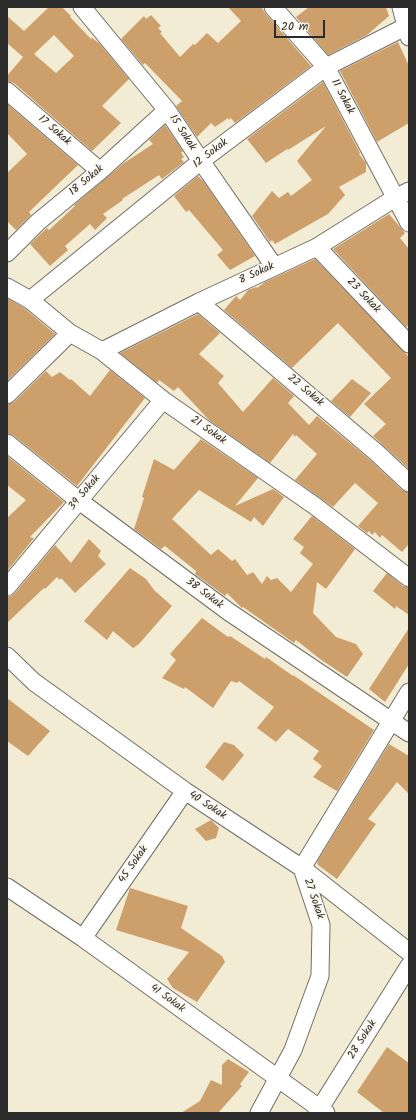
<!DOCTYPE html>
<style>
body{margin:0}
#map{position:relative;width:416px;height:1120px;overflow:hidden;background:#f3ecd5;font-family:Kalam,sans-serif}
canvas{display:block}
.frame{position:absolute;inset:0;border:8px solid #2b2b2b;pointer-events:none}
.scale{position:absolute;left:274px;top:20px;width:51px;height:18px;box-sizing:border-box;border:2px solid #2b2b2b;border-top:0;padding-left:5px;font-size:12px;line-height:14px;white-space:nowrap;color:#2b2b2b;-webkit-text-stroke:3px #fbf7ec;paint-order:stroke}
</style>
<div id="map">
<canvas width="416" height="1120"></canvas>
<div class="frame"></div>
<div class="scale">20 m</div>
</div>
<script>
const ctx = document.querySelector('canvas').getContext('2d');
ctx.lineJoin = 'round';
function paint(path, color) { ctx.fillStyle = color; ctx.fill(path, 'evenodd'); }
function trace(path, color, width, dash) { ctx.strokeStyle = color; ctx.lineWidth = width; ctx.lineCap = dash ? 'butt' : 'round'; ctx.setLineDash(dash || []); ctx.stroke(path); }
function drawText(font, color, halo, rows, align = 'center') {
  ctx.font = font + ' Kalam,sans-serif'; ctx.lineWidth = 3; ctx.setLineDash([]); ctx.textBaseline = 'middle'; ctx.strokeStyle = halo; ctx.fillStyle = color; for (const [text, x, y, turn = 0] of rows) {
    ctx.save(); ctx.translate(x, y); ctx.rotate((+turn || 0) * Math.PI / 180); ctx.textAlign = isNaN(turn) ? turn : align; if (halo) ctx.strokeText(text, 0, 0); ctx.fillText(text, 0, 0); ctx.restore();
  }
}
const building = new Path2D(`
 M 49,7 L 62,7 L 71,16 L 70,17 L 91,39 L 92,38 L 99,43 L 129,79 L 102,106 L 121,123 L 92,151 L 14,83 L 7,81 L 7,76 L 23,57 L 7,43 L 7,16 L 24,31 ZM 54,35 L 74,56 L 56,73 L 34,54 Z
 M 228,7 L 261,7 L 266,14 L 311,66 L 235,123 L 231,118 L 229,120 L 228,118 L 215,127 L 211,123 L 197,137 L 176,106 L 182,101 L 145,63 L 143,65 L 121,39 L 144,16 L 146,19 L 151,15 L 161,26 L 158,28 L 162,32 L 160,33 L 180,57 L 193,44 L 195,45 L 207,33 L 218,43 L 241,21 Z
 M 309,7 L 386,7 L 389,16 L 367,35 L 328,55 L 296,17 Z
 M 398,42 L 409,66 L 409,123 L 377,142 L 340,71 Z
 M 323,82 L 360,153 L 359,154 L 366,163 L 366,172 L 339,187 L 345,195 L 328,214 L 275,244 L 272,240 L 270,242 L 252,216 L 272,191 L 279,198 L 288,192 L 291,196 L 312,180 L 297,161 L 326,126 L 288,150 L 287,149 L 266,163 L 247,139 Z
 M 7,104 L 78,165 L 30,211 L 29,212 L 31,215 L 16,230 L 7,221 L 7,173 L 27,154 L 7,133 Z
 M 165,125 L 183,151 L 181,153 L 184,157 L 181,159 L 184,162 L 162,179 L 159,175 L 122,199 L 123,200 L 103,214 L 107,218 L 95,230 L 90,224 L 65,246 L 68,250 L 50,266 L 30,244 L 47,228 L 49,230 L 75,206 L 74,205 L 124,163 L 153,144 L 149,140 Z
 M 198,176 L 204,182 L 255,256 L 230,270 L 217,255 L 223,250 L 189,210 L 186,212 L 174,196 Z
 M 389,214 L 405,233 L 400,238 L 409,249 L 409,325 L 406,327 L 333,249 Z
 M 315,259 L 409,357 L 409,469 L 373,436 L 386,424 L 364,404 L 391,378 L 338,323 L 292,368 L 224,310 L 236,296 L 240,300 L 248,290 L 256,287 L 257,288 L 265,282 Z
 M 7,298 L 24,308 L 55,334 L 7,381 Z
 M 198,314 L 220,333 L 199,354 L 224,376 L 218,383 L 243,412 L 273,378 L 294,396 L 288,403 L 309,425 L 317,416 L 370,460 L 402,490 L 409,493 L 409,544 L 402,552 L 382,535 L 380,538 L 375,532 L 372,535 L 369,531 L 367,533 L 358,526 L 378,503 L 355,483 L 333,507 L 295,480 L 317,454 L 296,435 L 295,437 L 293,434 L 270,463 L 210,421 L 178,387 L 174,391 L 159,380 L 157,383 L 120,353 Z
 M 110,370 L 145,398 L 77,486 L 13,435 L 7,433 L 7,405 L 14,402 L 46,371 L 52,377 L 60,372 L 70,380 L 71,379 L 90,396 Z
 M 352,379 L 371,393 L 350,417 L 331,401 Z
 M 201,439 L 258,478 L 235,506 L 273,489 L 284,497 L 263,526 L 254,517 L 251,522 L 199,490 L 172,519 L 211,555 L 218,549 L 232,561 L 235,559 L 247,575 L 253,572 L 262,584 L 267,576 L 271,580 L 277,578 L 291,592 L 313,564 L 300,553 L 304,547 L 293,539 L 312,516 L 355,549 L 326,589 L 317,582 L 313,613 L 336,637 L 356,644 L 363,654 L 347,677 L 320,659 L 296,640 L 294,643 L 243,607 L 242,608 L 227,593 L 225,596 L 195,574 L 196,571 L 165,546 L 161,549 L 134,529 L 144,498 L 142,497 L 154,459 L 174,470 Z
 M 7,456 L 64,502 L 30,537 L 34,538 L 7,571 L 7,518 L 26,500 L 7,485 Z
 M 89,539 L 101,551 L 98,556 L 106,564 L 75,593 L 61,578 L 60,580 L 57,577 L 45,589 L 44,588 L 7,623 L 7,597 L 11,596 L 15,593 L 55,545 L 71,563 Z
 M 130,568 L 146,579 L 154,590 L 172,606 L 139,644 L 133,648 L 113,631 L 107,640 L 84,621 Z
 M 387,573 L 403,586 L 409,588 L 409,615 L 396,606 L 395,609 L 373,591 Z
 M 202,618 L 228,637 L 230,636 L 265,659 L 266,657 L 293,676 L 293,675 L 374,730 L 337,791 L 313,777 L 322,766 L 313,759 L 319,751 L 288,729 L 276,742 L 257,728 L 274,707 L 239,681 L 237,683 L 231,681 L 213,708 L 185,687 L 184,689 L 162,678 L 176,660 L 170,654 Z
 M 409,628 L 409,664 L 385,702 L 369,689 Z
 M 7,698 L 50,731 L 28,756 L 7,741 Z
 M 224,742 L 234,745 L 244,755 L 223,781 L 205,767 Z
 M 389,744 L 409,756 L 409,794 L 397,782 L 368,819 L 376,824 L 337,879 L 318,865 L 317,862 Z
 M 211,820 L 219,828 L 216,838 L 206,841 L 195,829 Z
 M 130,888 L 188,906 L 181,928 L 222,956 L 225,962 L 197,1002 L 173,988 L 167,979 L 189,952 L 116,930 Z
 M 387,1047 L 409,1063 L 409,1113 L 384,1113 L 357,1092 Z
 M 228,1059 L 249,1072 L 240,1084 L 242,1086 L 218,1113 L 181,1113 L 200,1101 L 211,1080 L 222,1085 L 222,1065 Z`);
const minor = new Path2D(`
 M 82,7 L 167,110 L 201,161 L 274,266
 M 273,7 L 326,67 L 409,223
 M 401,7 L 409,37
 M 7,91 L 100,171
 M 317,247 L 409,344
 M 7,253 L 38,222 L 100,171 L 167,110
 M 7,287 L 30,300 L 70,333 L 102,351 L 163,400 L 315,506 L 409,578
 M 30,300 L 201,161 L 326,67 L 405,27
 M 199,302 L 377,453 L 409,483
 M 102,351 L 199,302 L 317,247 L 395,198 L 409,191
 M 7,395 L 70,333
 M 7,443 L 78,500 L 229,612 L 409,733
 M 7,587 L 163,400
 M 7,656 L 34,682 L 185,791 L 302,868 L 409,952
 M 7,887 L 83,938 L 326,1113
 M 83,938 L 185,791
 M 259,1113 L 293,1050 L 320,976 L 321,925 L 302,868 L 409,692
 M 317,1113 L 409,966`);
const streetNames = [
 ["11 Sokak",342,97,62],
 ["17 Sokak",54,131,41],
 ["15 Sokak",182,133,57],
 ["12 Sokak",211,154,-38],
 ["18 Sokak",87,181,-40],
 ["8 Sokak",257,274,-25],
 ["23 Sokak",363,296,47],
 ["22 Sokak",305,391,40],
 ["21 Sokak",208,431,35],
 ["39 Sokak",85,493,-50],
 ["38 Sokak",204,594,37],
 ["40 Sokak",207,806,33],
 ["45 Sokak",134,865,-55],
 ["27 Sokak",313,899,71],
 ["41 Sokak",167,999,36],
 ["28 Sokak",363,1040,-58]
];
paint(building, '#cd9f6a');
trace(minor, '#716f66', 19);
trace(minor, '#fff', 17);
drawText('11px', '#2b2b2b', '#fbf7ec', streetNames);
</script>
